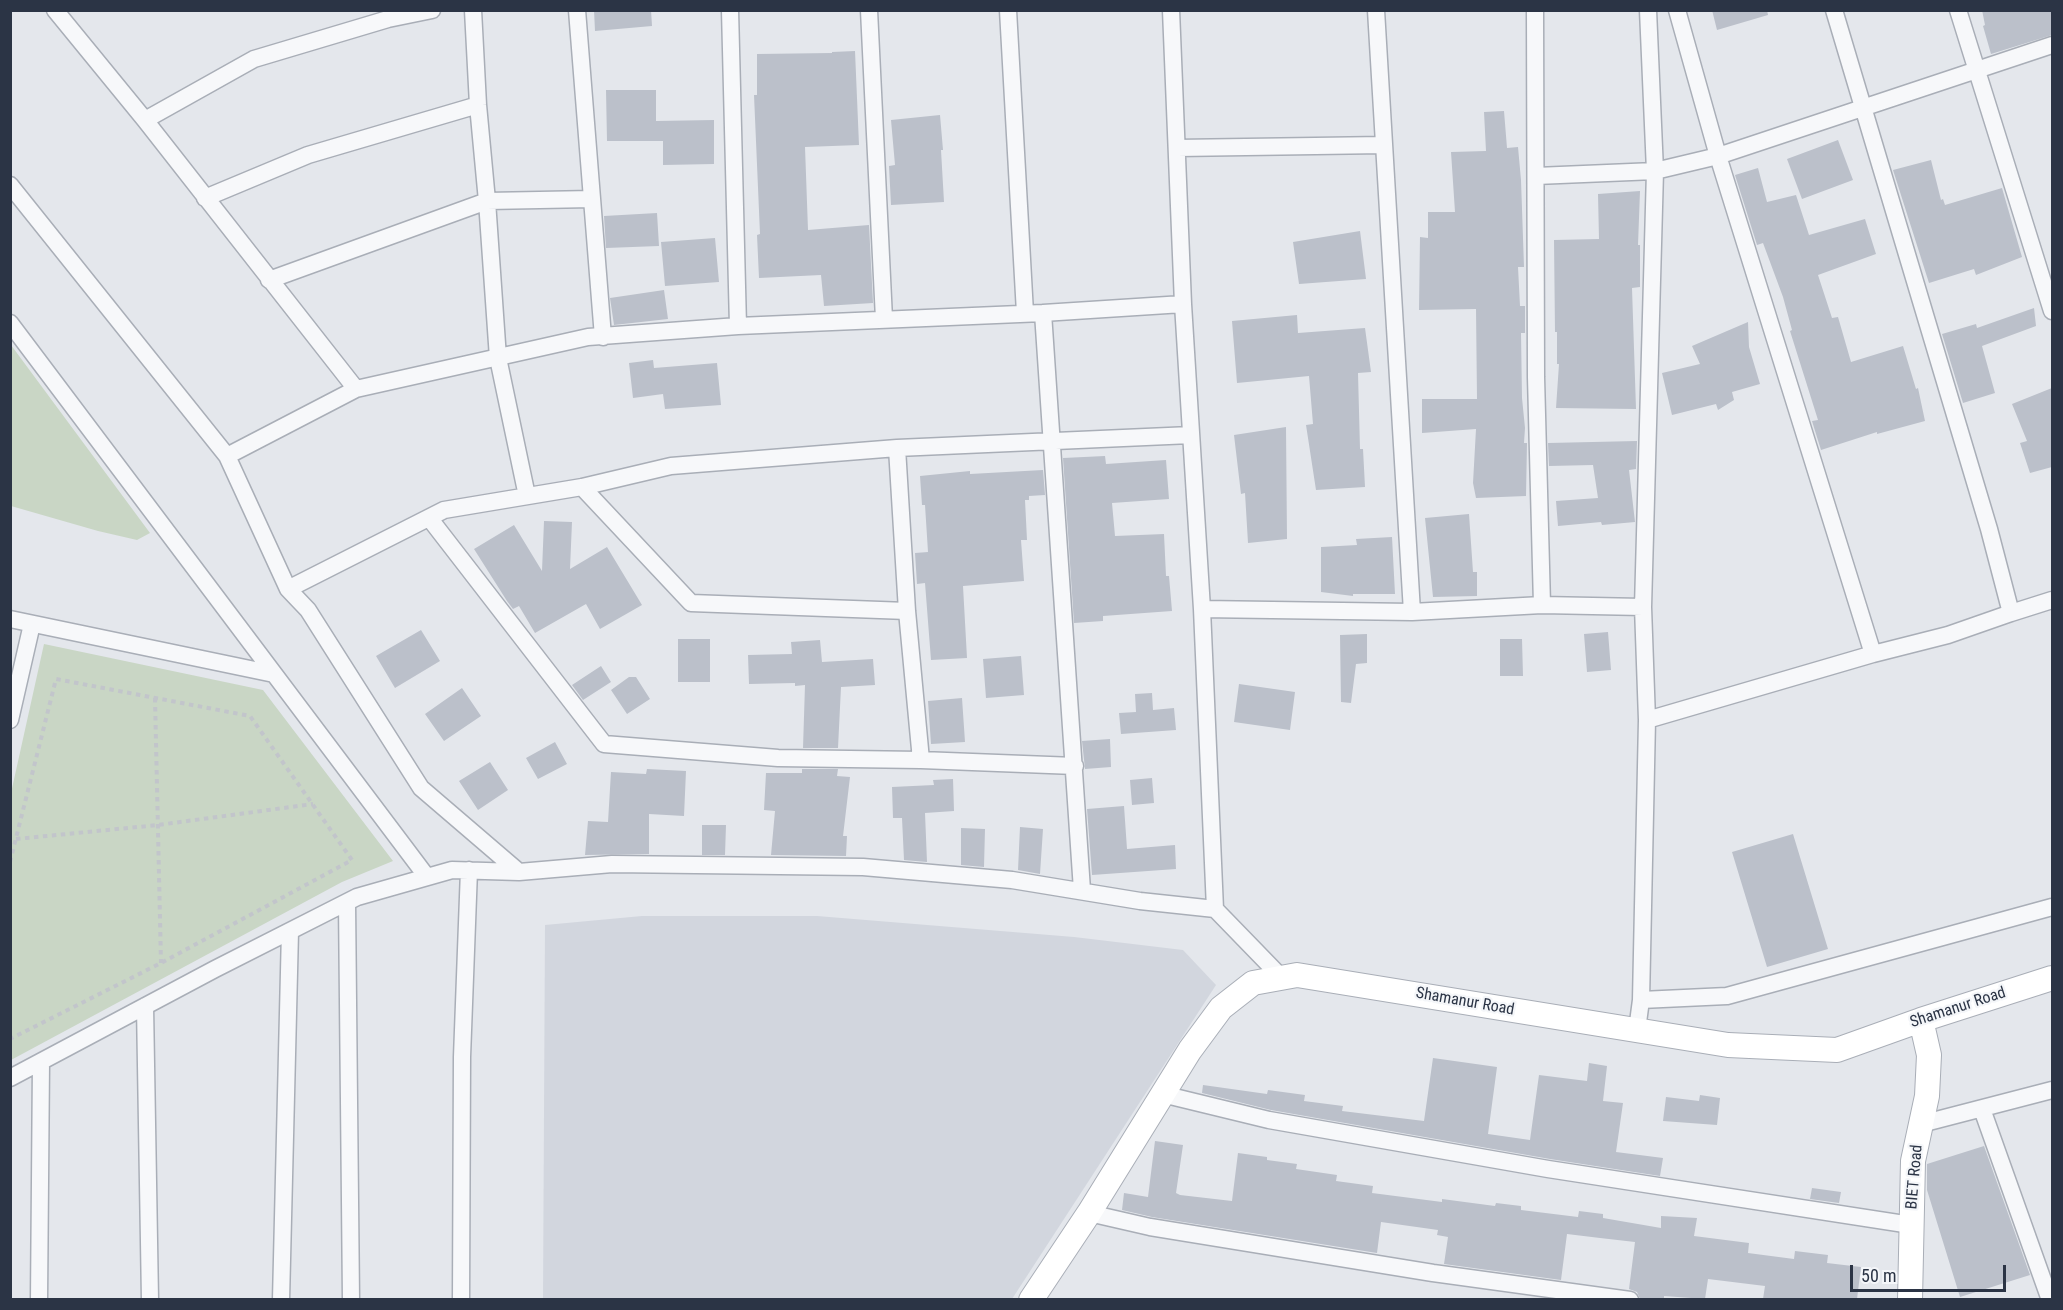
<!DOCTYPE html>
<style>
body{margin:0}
#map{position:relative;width:2063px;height:1310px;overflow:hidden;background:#e4e7ec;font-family:"Roboto Condensed",sans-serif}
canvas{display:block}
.frame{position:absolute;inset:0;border:12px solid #2b3445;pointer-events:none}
.scale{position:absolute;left:1850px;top:1265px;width:156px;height:27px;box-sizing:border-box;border:3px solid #2b3445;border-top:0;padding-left:8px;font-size:18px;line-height:21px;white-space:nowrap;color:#2b3445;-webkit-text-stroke:4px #f4f6f9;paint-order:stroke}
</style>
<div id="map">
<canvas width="2063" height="1310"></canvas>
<div class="frame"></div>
<div class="scale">50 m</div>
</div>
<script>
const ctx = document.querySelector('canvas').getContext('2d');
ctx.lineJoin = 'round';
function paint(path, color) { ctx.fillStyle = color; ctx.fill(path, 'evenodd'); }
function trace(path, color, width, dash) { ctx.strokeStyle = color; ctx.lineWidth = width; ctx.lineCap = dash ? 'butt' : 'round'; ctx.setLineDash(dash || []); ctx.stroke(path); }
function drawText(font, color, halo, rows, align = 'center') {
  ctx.font = font + ' "Roboto Condensed",sans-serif'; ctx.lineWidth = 4.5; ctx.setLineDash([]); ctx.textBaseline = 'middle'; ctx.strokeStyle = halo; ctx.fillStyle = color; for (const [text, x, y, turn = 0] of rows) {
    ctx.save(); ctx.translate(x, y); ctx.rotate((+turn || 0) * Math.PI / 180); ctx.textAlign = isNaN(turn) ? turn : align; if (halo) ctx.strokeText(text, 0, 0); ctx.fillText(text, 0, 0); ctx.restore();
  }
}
const built = new Path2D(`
 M 642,916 L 817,916 L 1074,937 L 1183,950 L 1216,985 L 1012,1299 L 543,1299 L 545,925 Z`);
const green = new Path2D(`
 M 10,345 L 11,345 L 150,533 L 137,540 L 98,531 L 11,506 Z
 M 44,644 L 263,690 L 393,861 L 342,882 L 11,1060 L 11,793 Z`);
const building = new Path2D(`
 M 594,10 L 651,10 L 652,26 L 595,31 Z
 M 1712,10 L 1767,10 L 1768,15 L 1717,30 Z
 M 1982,10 L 2052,10 L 2052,35 L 1991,54 L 1983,26 L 1985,25 Z
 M 855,51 L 859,145 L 805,147 L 808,230 L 869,225 L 873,303 L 824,306 L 821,275 L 759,278 L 757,235 L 760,234 L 754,95 L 757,95 L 757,54 L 832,53 L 832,52 Z
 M 606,90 L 656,90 L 656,121 L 714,120 L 714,164 L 663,165 L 663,141 L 607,141 Z
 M 1504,111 L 1507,148 L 1518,147 L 1521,180 L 1524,267 L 1518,267 L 1520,306 L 1525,306 L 1525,333 L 1521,333 L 1522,398 L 1525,428 L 1524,443 L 1527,443 L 1526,496 L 1476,498 L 1473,483 L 1476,429 L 1422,433 L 1422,399 L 1477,399 L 1476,309 L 1419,310 L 1420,237 L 1428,238 L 1428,212 L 1455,212 L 1451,152 L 1486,151 L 1484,112 Z
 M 940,115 L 943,150 L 941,150 L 944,202 L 891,205 L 889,166 L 895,165 L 891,120 Z
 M 1838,140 L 1853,180 L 1802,199 L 1787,159 Z
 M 1931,160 L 1941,200 L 1943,199 L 1945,205 L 2002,188 L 2022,257 L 1976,275 L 1974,269 L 1929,283 L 1893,170 Z
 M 1758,168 L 1767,202 L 1796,195 L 1809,235 L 1865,219 L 1876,254 L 1818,275 L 1832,318 L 1838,317 L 1851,362 L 1903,346 L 1916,389 L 1918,388 L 1925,421 L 1877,434 L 1877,432 L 1821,450 L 1812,421 L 1818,420 L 1790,331 L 1792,330 L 1783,297 L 1763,243 L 1757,245 L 1735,175 Z
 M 1640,191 L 1638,245 L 1640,245 L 1640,287 L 1632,288 L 1636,409 L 1556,408 L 1559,364 L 1557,364 L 1557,332 L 1555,332 L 1554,240 L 1599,239 L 1598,194 Z
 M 657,213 L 659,246 L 606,248 L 604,216 Z
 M 1360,231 L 1366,279 L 1299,284 L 1293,242 Z
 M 715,238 L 719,282 L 665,286 L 661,242 Z
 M 664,290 L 668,319 L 614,325 L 610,298 Z
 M 2034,308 L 2036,326 L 1982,346 L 1995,393 L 1963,403 L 1942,334 L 1976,324 L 1977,328 Z
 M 1297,315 L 1298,333 L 1365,328 L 1371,372 L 1358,373 L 1360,449 L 1363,449 L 1365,487 L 1316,490 L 1306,425 L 1313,424 L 1309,376 L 1237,383 L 1232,321 Z
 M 1748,322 L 1749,347 L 1760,384 L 1732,392 L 1734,400 L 1718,410 L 1716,404 L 1672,415 L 1662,373 L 1700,364 L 1692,346 Z
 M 653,360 L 654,368 L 717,363 L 721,405 L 665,409 L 663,394 L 633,398 L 629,363 Z
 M 2052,388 L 2052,467 L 2030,473 L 2020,443 L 2027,441 L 2012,404 Z
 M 1286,427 L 1287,539 L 1248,543 L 1245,493 L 1241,494 L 1234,435 Z
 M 1637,441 L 1636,469 L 1629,470 L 1635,522 L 1602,525 L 1601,522 L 1558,526 L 1556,501 L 1598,498 L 1593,465 L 1549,466 L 1548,443 Z
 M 1105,456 L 1106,464 L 1166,460 L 1169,499 L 1112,503 L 1115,536 L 1164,534 L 1166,576 L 1169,576 L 1172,611 L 1103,616 L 1103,621 L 1074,623 L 1063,458 Z
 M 1043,470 L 1045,495 L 1029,496 L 1029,500 L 1025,500 L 1027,540 L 1021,540 L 1024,581 L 963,586 L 967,658 L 931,660 L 925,583 L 917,584 L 915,553 L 928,552 L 925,505 L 922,505 L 920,476 L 970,471 L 970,474 Z
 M 1469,514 L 1473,572 L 1477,572 L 1477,596 L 1433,597 L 1425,518 Z
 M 544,521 L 572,522 L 570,569 L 607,547 L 642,605 L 600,629 L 586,604 L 535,633 L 519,606 L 513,609 L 507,601 L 474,549 L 514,525 L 542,571 Z
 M 1392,537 L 1395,594 L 1353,594 L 1353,596 L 1321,592 L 1321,547 L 1357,545 L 1356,539 Z
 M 421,630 L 440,661 L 395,688 L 376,656 Z
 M 1608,632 L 1611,670 L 1587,672 L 1584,634 Z
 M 1367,634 L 1367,663 L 1356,664 L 1351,703 L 1341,702 L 1340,635 Z
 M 678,639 L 710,639 L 710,682 L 678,682 Z
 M 1500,639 L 1522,639 L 1523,676 L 1500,676 Z
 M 820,640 L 822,662 L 873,659 L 875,685 L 841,687 L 838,748 L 803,748 L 805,685 L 795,686 L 795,683 L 749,684 L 748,655 L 792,654 L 791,642 Z
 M 1021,656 L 1024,695 L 986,698 L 983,659 Z
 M 601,666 L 611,682 L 583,700 L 572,685 Z
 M 629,677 L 636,677 L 650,699 L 627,714 L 611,690 Z
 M 1239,684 L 1295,692 L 1290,730 L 1234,722 Z
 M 462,688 L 481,716 L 444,741 L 425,714 Z
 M 1152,693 L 1153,710 L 1174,708 L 1176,730 L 1121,734 L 1119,713 L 1136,712 L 1135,694 Z
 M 962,698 L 965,742 L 931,744 L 928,701 Z
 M 1110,739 L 1111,767 L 1085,769 L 1082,741 Z
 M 555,742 L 567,764 L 538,779 L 526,758 Z
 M 490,762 L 508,790 L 478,810 L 459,781 Z
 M 647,769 L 686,771 L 684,816 L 649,814 L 649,854 L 585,855 L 588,821 L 608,822 L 611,772 L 646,774 Z
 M 802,769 L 838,769 L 837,776 L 850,777 L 843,836 L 847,836 L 846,856 L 771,855 L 775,811 L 764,810 L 766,773 L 802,773 Z
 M 1152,778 L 1154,803 L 1132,805 L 1130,780 Z
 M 953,779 L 954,811 L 925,813 L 927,862 L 904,860 L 902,818 L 893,818 L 892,787 L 934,785 L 933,780 Z
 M 1124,806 L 1127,849 L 1175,845 L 1176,869 L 1092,875 L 1087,809 Z
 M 702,825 L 726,825 L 725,855 L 702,855 Z
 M 1020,827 L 1043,829 L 1040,874 L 1018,870 Z
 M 961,828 L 985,829 L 984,867 L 961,865 Z
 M 1793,834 L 1828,949 L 1767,967 L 1732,852 Z
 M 1433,1058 L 1497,1067 L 1488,1134 L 1530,1140 L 1539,1075 L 1587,1081 L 1589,1063 L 1607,1066 L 1603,1101 L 1623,1103 L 1616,1152 L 1663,1158 L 1660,1176 L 1550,1159 L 1271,1110 L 1202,1093 L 1203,1085 L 1267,1094 L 1268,1090 L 1305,1095 L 1304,1101 L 1343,1106 L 1342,1111 L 1424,1121 Z
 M 1700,1095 L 1720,1098 L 1717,1125 L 1663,1121 L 1666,1097 L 1699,1101 Z
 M 1155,1141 L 1183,1145 L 1176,1193 L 1180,1195 L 1232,1201 L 1238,1153 L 1267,1157 L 1267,1160 L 1297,1164 L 1296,1169 L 1337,1175 L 1336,1181 L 1373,1186 L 1372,1193 L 1442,1202 L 1442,1199 L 1495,1206 L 1496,1203 L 1521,1206 L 1521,1210 L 1578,1217 L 1579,1211 L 1603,1214 L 1603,1218 L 1661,1228 L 1661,1216 L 1697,1218 L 1694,1236 L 1749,1243 L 1748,1253 L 1794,1259 L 1795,1251 L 1828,1255 L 1827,1263 L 1861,1267 L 1857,1299 L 1763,1299 L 1765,1286 L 1708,1279 L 1705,1299 L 1664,1296 L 1664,1299 L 1640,1299 L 1637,1292 L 1629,1289 L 1635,1242 L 1600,1238 L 1567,1234 L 1561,1280 L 1444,1264 L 1448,1237 L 1437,1235 L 1438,1230 L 1381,1222 L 1377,1253 L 1152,1217 L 1122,1210 L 1124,1193 L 1148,1197 Z
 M 1984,1146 L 2030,1275 L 1960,1297 L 1927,1190 L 1927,1164 Z
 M 1812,1188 L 1841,1192 L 1839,1203 L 1810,1199 Z`);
const path = new Path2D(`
 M 155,698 L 161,963
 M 16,839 L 158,825 L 313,804
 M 10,862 L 56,679 L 250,716 L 352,860 L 161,963 L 10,1039`);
const street = new Path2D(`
 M 55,10 L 145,120 L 356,389
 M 473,10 L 478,105 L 487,201 L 498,358 L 527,496
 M 577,10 L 603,337
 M 730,10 L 738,326
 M 869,10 L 884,319
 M 1008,10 L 1025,313
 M 1171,10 L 1183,304 L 1202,609 L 1215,909
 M 1376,10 L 1412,612
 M 1535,10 L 1536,377 L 1542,605
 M 1677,10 L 1718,156 L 1873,654
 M 1958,10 L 2052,311
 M 145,120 L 254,59 L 388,19 L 432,10
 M 1177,148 L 1384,145
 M 1536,176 L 1655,171 L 1718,156 L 2052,45
 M 10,185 L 227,456 L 288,589 L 308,610 L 421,788 L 519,872
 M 205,198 L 308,155 L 478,105
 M 269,280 L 487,201 L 592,199
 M 1043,313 L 1082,890
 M 10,323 L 427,877
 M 897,448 L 907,611 L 921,760
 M 227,456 L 356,389 L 588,337 L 738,326 L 1043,313 L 1183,304
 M 582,487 L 691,603 L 907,611
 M 430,519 L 604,744 L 778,758 L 921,760 L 1075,766
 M 288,589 L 444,510 L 582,487 L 671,466 L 897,448 L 1191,435
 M 1202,609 L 1412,612 L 1542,605 L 1643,607
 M 2011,613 L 2052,600
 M 10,619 L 274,674
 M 10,720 L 32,624
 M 1647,720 L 1873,654 L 1948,635 L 2011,613 L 1989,529 L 1834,10
 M 347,902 L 351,1300
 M 1641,1000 L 1727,996 L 2052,907
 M 145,1006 L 150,1300
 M 1637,1030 L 1641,1000 L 1647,720 L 1643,607 L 1655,171 L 1648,10
 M 10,1078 L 215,969 L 357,897 L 452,870 L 519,872 L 612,864 L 863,867 L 1012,880 L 1140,901 L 1215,909 L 1282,978
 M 1162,1094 L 1269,1120 L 1548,1169 L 1911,1225
 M 1982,1109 L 2050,1300
 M 1921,1124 L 2052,1090
 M 1089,1213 L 1150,1227 L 1433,1273 L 1630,1300
 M 39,1300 L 41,1062
 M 281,1300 L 290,931
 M 461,1300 L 462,1057 L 469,870`);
const secondary = new Path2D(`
 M 1031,1300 L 1089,1213 L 1190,1050 L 1221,1008 L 1253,983 L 1297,975 L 1728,1045 L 1837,1050 L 1921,1020 L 2052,978
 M 1910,1300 L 1913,1161 L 1927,1096 L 1929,1055 L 1921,1020`);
const streetNames = [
 ["Shamanur Road",1465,1002,10],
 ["Shamanur Road",1958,1008,-18],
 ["BIET Road",1915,1177,-85]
];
paint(built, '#d2d6de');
paint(green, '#c9d6c5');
paint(building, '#bbc0ca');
trace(street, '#a9aeb7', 19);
trace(secondary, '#a9aeb7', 26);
trace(path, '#c2c5cb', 4, [4.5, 4.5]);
trace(street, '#f7f8fa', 16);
trace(secondary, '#fff', 24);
drawText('16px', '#2b3445', '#f4f6f9', streetNames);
</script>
